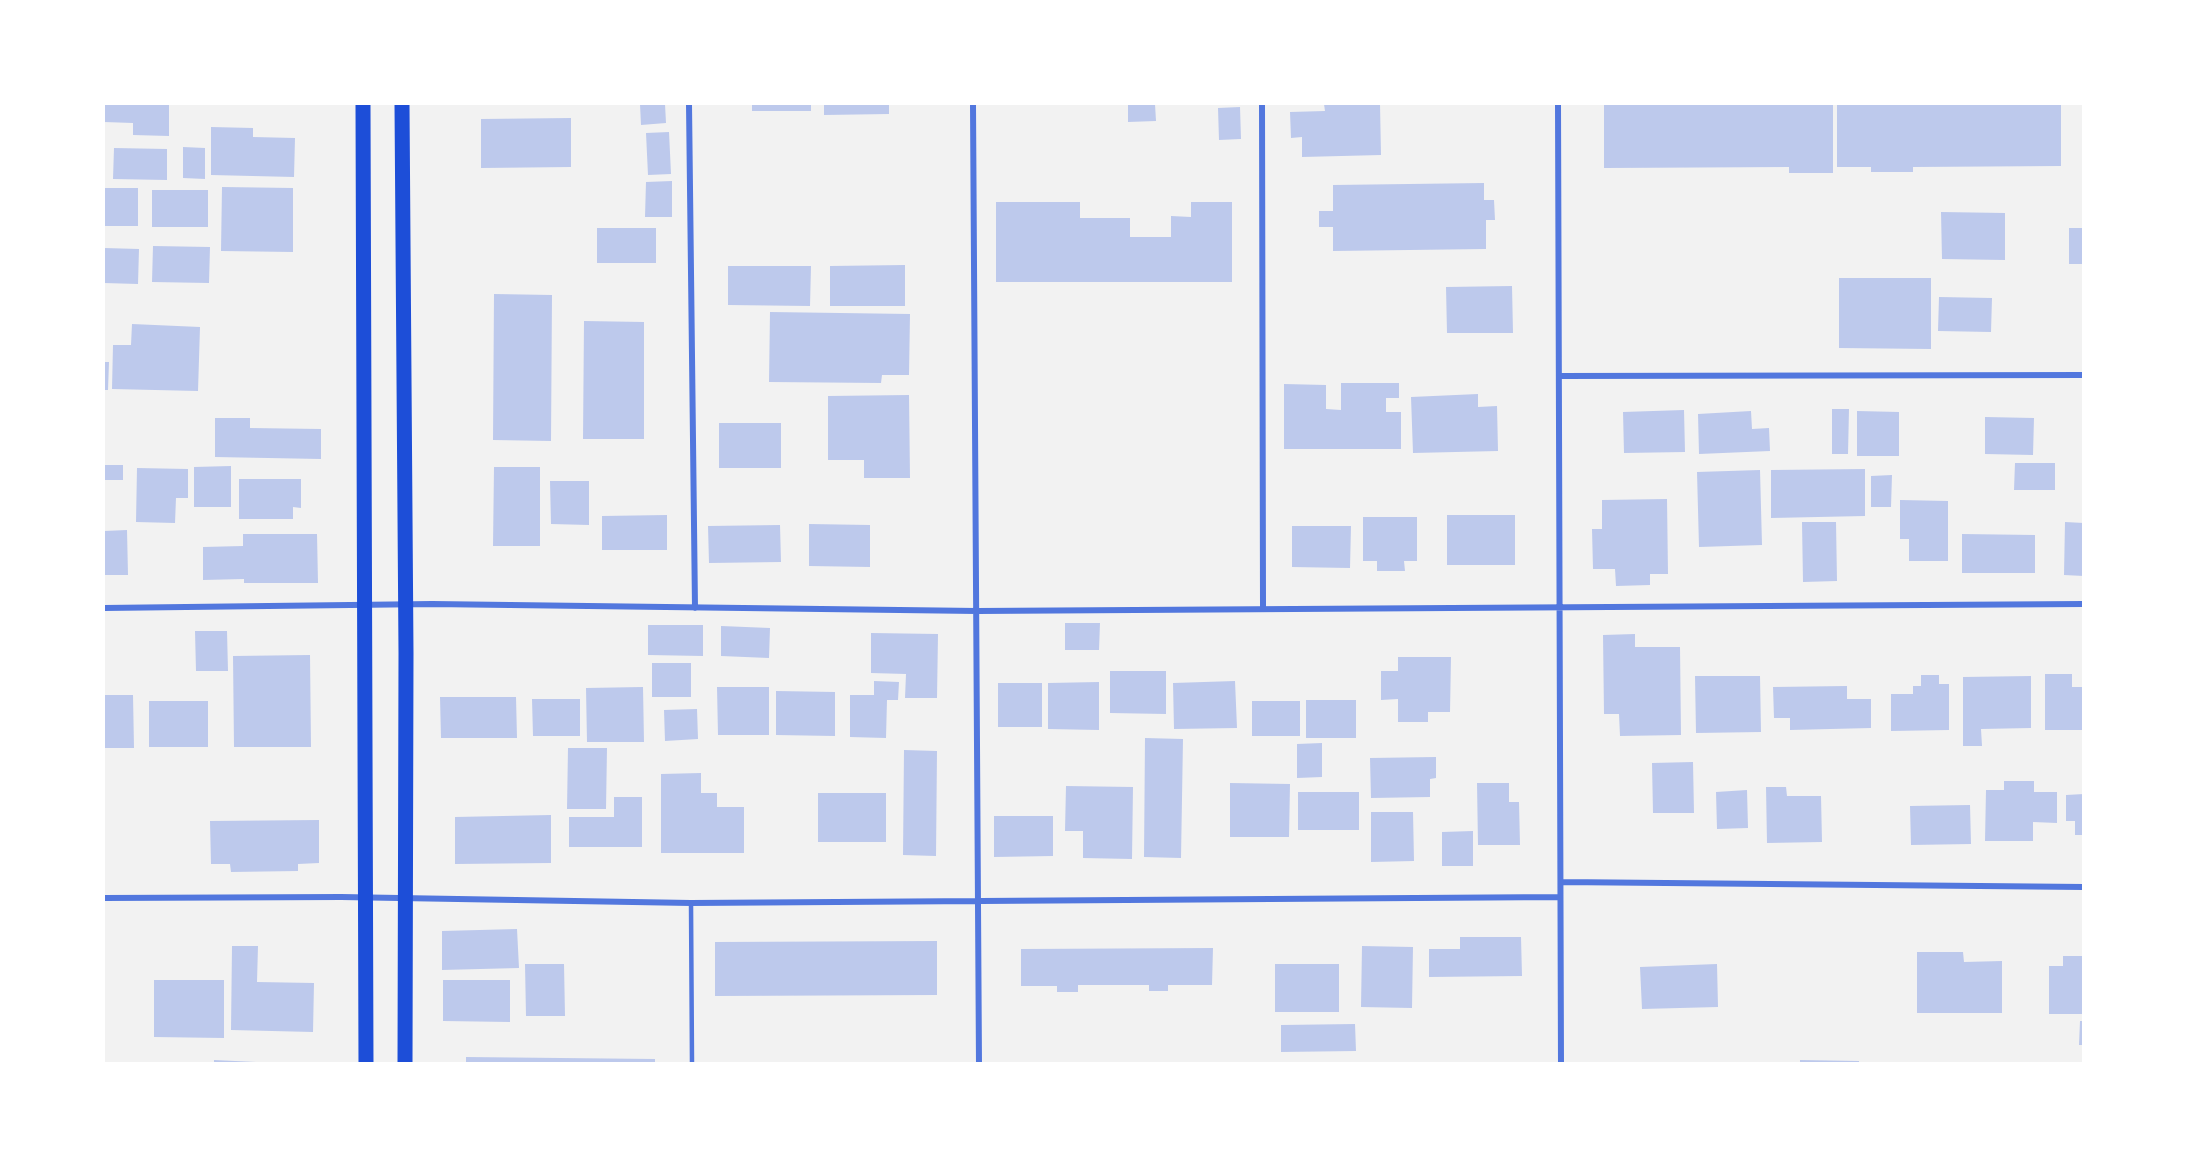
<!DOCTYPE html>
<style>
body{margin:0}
#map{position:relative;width:2187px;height:1167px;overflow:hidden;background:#f2f2f2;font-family:"Exo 2",sans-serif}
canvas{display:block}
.frame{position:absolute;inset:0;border:105px solid #fff;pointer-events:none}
</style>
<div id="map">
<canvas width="2187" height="1167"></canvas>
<div class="frame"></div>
</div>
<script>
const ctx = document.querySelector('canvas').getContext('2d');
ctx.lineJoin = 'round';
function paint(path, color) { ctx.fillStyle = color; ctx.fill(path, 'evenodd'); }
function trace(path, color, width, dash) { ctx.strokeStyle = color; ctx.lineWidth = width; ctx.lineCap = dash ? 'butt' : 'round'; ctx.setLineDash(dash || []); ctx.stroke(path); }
const building = new Path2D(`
 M 104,104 L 169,104 L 169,136 L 133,135 L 133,123 L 104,122 Z
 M 640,104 L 665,104 L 666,123 L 641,125 Z
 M 752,104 L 811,104 L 811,111 L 752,111 Z
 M 824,104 L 889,104 L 889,114 L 824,115 Z
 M 1128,104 L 1155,104 L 1156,121 L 1128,122 Z
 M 1324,104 L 1380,104 L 1381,155 L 1302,157 L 1302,137 L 1291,138 L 1290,112 L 1325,111 Z
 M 1604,104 L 1833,104 L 1833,173 L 1789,173 L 1789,167 L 1604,168 Z
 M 1837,104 L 2061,104 L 2061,166 L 1913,167 L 1913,172 L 1871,172 L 1871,167 L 1837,167 Z
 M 1240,107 L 1241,139 L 1219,140 L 1218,108 Z
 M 571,118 L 571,167 L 481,168 L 481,119 Z
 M 211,127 L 253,128 L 253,137 L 295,138 L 294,177 L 211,175 Z
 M 669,132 L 671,174 L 648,175 L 646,133 Z
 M 183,147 L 205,148 L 205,179 L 183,178 Z
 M 114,148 L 167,149 L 167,180 L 113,179 Z
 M 672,181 L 672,217 L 645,217 L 646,182 Z
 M 1484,183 L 1484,200 L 1494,200 L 1495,220 L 1486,220 L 1486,249 L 1333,251 L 1333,227 L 1319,227 L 1319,211 L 1333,211 L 1333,185 Z
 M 222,187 L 293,188 L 293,252 L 221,251 Z
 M 104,188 L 138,188 L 138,226 L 104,226 Z
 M 152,190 L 208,190 L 208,227 L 152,227 Z
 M 996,202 L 1080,202 L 1080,218 L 1130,218 L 1130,237 L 1171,237 L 1171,216 L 1191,217 L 1191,202 L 1232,202 L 1232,282 L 996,282 Z
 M 1941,212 L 2005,213 L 2005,260 L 1942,259 Z
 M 597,228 L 656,228 L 656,263 L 597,263 Z
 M 2069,228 L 2084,228 L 2084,264 L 2069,264 Z
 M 153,246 L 210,247 L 209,283 L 152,282 Z
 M 104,248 L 139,249 L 138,284 L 104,283 Z
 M 905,265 L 905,306 L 830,306 L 830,266 Z
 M 728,266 L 811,266 L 810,306 L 728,305 Z
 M 1839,278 L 1931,278 L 1931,349 L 1839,348 Z
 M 1512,286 L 1513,333 L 1447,333 L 1446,287 Z
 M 494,294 L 552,295 L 551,441 L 493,440 Z
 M 1939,297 L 1992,298 L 1991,332 L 1938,331 Z
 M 770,312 L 910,314 L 909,375 L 882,375 L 881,383 L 769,382 Z
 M 584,321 L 644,322 L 644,439 L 583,439 Z
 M 132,324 L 200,327 L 198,391 L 112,389 L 113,345 L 131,345 Z
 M 104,362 L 109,362 L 108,390 L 104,390 Z
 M 1341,383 L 1399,383 L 1399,398 L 1386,398 L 1386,412 L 1401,412 L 1401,449 L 1284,449 L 1284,384 L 1326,385 L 1326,409 L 1341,410 Z
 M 1478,394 L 1478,407 L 1497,406 L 1498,451 L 1413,453 L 1411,397 Z
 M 909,395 L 910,478 L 864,478 L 864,460 L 828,460 L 828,396 Z
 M 1832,409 L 1849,409 L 1848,454 L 1832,454 Z
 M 1684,410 L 1685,452 L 1624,453 L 1623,412 Z
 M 1751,411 L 1752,429 L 1769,428 L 1770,451 L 1699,454 L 1698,414 Z
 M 1857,411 L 1899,412 L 1899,456 L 1857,456 Z
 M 1985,417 L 2034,418 L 2033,455 L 1985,454 Z
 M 215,418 L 250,418 L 250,428 L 321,429 L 321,459 L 215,457 Z
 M 719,423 L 781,423 L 781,468 L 719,468 Z
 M 2015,463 L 2055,463 L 2055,490 L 2014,490 Z
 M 104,465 L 123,465 L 123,480 L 104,480 Z
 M 231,466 L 231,507 L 194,507 L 194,467 Z
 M 494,467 L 540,467 L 540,546 L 493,546 Z
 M 137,468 L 188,469 L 188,498 L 176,498 L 175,523 L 136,522 Z
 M 1865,469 L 1865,516 L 1771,518 L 1771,470 Z
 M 1760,470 L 1762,545 L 1699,547 L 1697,472 Z
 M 1892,475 L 1891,507 L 1871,507 L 1871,476 Z
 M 239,479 L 301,479 L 301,508 L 293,507 L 293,519 L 239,519 Z
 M 550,481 L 589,481 L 589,525 L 551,524 Z
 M 1667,499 L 1668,574 L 1650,574 L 1650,585 L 1616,586 L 1615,569 L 1593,569 L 1592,529 L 1602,529 L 1602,500 Z
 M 1900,500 L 1948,501 L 1948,561 L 1909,561 L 1909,539 L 1900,539 Z
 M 667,515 L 667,550 L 602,550 L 602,516 Z
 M 1447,515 L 1515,515 L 1515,565 L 1447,565 Z
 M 1363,517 L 1417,517 L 1417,561 L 1404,561 L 1405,571 L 1377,571 L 1377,561 L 1363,561 Z
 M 1802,522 L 1836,522 L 1837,581 L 1803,582 Z
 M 2065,522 L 2084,523 L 2084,576 L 2064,575 Z
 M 809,524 L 870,525 L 870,567 L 809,566 Z
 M 780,525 L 781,562 L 709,563 L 708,526 Z
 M 1292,526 L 1351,526 L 1350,568 L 1292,567 Z
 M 127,530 L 128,575 L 104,575 L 104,531 Z
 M 243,534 L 317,534 L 318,583 L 244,583 L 244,579 L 203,580 L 203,547 L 243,546 Z
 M 1962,534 L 2035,535 L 2035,573 L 1962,573 Z
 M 1065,623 L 1100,623 L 1099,650 L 1065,650 Z
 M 648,625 L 703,625 L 703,656 L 648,655 Z
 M 721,626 L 770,628 L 769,658 L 721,656 Z
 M 195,631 L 227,631 L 228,671 L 196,671 Z
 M 871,633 L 938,634 L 937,698 L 905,698 L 906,674 L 871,673 Z
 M 1635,634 L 1635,647 L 1680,647 L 1681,735 L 1620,736 L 1619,714 L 1604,714 L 1603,635 Z
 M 310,655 L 311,747 L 234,747 L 233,656 Z
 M 1398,657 L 1451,657 L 1450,712 L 1428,712 L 1428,722 L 1398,722 L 1398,699 L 1381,700 L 1381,671 L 1398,671 Z
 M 652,663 L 691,663 L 691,697 L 652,697 Z
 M 1110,671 L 1166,671 L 1166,714 L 1110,713 Z
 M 2045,674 L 2072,674 L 2072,687 L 2084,687 L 2084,730 L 2045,730 Z
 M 1921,675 L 1939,675 L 1939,684 L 1949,684 L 1949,730 L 1891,731 L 1891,694 L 1913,694 L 1913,686 L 1921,686 Z
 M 1695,676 L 1760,676 L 1761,732 L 1696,733 Z
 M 2031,676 L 2031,728 L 1981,729 L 1982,746 L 1963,746 L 1963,677 Z
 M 874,681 L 899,682 L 898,700 L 887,700 L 886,738 L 850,737 L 850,695 L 874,695 Z
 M 1235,681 L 1237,728 L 1174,729 L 1173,683 Z
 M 1099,682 L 1099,730 L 1048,729 L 1048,683 Z
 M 998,683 L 1042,683 L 1042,727 L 998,727 Z
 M 1847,686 L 1847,699 L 1871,699 L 1871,728 L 1790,730 L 1790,718 L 1774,718 L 1773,687 Z
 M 643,687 L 644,742 L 587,742 L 586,688 Z
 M 717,687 L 769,687 L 769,735 L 718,735 Z
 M 776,691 L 835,692 L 835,736 L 776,735 Z
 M 104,695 L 133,695 L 134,748 L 104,748 Z
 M 440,697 L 516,697 L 517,738 L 441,738 Z
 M 532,699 L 580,699 L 580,736 L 533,736 Z
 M 1306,700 L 1356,700 L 1356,738 L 1306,738 Z
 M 149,701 L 208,701 L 208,747 L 149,747 Z
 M 1252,701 L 1300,701 L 1300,736 L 1252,736 Z
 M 697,709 L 698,739 L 665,741 L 664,710 Z
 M 1145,738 L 1183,739 L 1181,858 L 1144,857 Z
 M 1322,743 L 1322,777 L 1297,778 L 1297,744 Z
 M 568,748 L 607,748 L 606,809 L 567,809 Z
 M 904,750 L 937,751 L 936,856 L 903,855 Z
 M 1436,757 L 1436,778 L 1430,779 L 1430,797 L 1371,798 L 1370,758 Z
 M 1693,762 L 1694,813 L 1653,813 L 1652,763 Z
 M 701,773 L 701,793 L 717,793 L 717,807 L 744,807 L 744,853 L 661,853 L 661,774 Z
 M 2004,781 L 2034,781 L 2034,792 L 2057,792 L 2057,823 L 2033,822 L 2033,841 L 1985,841 L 1986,790 L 2004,790 Z
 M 1230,783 L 1290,784 L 1289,837 L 1230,837 Z
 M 1477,783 L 1509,783 L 1509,802 L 1519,802 L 1520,845 L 1478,845 Z
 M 1066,786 L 1133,787 L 1132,859 L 1083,858 L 1083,831 L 1065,831 Z
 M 1766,787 L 1786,787 L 1787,796 L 1821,796 L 1822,842 L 1767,843 Z
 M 1747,790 L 1748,828 L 1717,829 L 1716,792 Z
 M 1298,792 L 1359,792 L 1359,830 L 1298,830 Z
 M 818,793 L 886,793 L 886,842 L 818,842 Z
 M 2084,794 L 2084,835 L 2075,835 L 2075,821 L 2066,821 L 2066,795 Z
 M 614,797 L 642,797 L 642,847 L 569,847 L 569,817 L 614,817 Z
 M 1970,805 L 1971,844 L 1911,845 L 1910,806 Z
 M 1371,812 L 1413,812 L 1414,861 L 1371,862 Z
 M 551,815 L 551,863 L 455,864 L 455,817 Z
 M 994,816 L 1053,816 L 1053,856 L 994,857 Z
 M 319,820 L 319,863 L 298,864 L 298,871 L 231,872 L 230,864 L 211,864 L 210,821 Z
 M 1473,831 L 1473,866 L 1442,866 L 1442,832 Z
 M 517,929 L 519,968 L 442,970 L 442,931 Z
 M 1460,937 L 1521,937 L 1522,976 L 1429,977 L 1429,949 L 1460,949 Z
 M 937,941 L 937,995 L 715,996 L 715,942 Z
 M 232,946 L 258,946 L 257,982 L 314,983 L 313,1032 L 231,1030 Z
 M 1362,946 L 1413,947 L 1412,1008 L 1361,1007 Z
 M 1213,948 L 1212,985 L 1168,985 L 1168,991 L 1149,991 L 1149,985 L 1078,985 L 1078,992 L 1057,992 L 1057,986 L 1021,986 L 1021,949 Z
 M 1917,952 L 1963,952 L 1964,962 L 2002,961 L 2002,1013 L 1917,1013 Z
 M 2063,956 L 2084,956 L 2084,1014 L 2049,1014 L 2049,966 L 2063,966 Z
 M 525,964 L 564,964 L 565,1016 L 526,1016 Z
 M 1275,964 L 1339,964 L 1339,1012 L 1275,1012 Z
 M 1717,964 L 1718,1007 L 1642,1009 L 1640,967 Z
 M 154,980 L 224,980 L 224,1038 L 154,1037 Z
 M 443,980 L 510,980 L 510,1022 L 443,1021 Z
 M 2080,1021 L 2084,1021 L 2084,1045 L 2079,1045 Z
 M 1355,1024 L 1356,1051 L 1281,1052 L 1281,1025 Z
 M 466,1057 L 655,1059 L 655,1064 L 466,1064 Z
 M 214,1060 L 256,1062 L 256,1064 L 214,1064 Z
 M 1800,1060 L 1859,1061 L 1859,1064 L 1800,1064 Z`);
const service = new Path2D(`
 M 691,903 L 692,1064`);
const minor = new Path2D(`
 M 689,104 L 695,608
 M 973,104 L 979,1064
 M 1262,104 L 1263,607
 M 1558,104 L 1561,1064
 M 1560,376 L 2084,375
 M 104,608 L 432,604 L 977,611 L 2084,604
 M 1561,882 L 2084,887
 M 104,898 L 341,897 L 691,903 L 1560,897`);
const primary = new Path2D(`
 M 363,104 L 366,1064
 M 402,104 L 406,653 L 405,1064`);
paint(building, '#bdc9ec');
trace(service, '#5277de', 4.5);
trace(minor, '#5277de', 6);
trace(primary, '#1d4ed8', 15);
</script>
